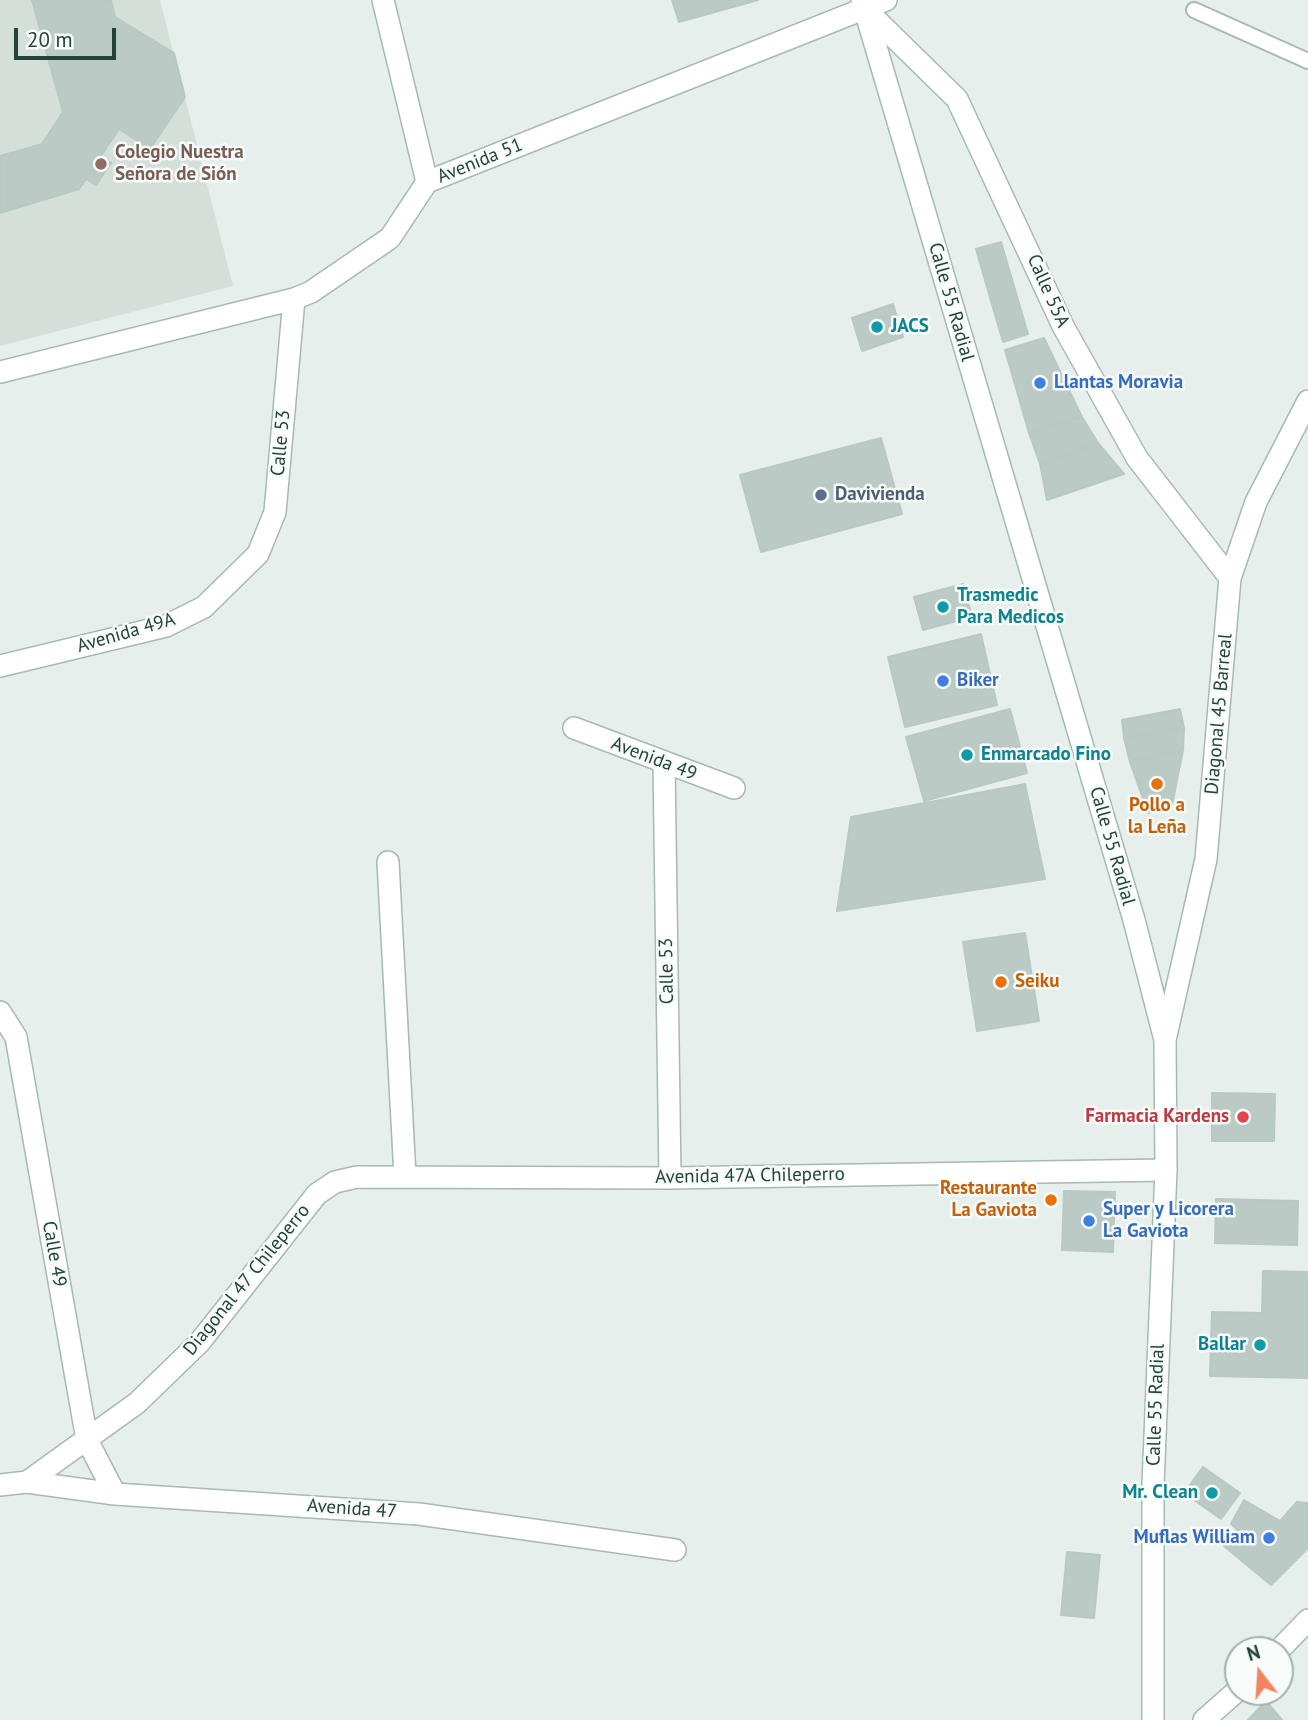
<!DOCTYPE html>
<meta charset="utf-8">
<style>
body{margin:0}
#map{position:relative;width:1308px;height:1720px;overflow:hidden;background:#e6efeb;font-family:"PT Sans",sans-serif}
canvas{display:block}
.north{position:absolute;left:1224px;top:1636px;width:70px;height:70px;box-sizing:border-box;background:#f7fbf9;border:2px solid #a3b1ad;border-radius:50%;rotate:343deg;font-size:19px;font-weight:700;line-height:28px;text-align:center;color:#24423a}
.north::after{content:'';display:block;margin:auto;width:24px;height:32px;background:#f4845f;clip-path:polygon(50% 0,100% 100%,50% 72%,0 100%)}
.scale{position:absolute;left:14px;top:28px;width:102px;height:32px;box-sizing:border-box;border:4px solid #24423a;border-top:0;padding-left:9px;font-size:21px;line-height:24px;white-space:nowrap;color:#24423a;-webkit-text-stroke:5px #f7fbf9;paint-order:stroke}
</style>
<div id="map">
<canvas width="1308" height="1720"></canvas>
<div class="north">N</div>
<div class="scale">20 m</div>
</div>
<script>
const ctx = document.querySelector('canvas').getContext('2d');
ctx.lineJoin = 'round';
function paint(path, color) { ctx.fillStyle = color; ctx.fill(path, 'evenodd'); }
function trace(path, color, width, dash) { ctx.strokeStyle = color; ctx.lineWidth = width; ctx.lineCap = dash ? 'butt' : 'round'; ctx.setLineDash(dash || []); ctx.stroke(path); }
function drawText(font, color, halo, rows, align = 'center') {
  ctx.font = font + ' "PT Sans",sans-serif'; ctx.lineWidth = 5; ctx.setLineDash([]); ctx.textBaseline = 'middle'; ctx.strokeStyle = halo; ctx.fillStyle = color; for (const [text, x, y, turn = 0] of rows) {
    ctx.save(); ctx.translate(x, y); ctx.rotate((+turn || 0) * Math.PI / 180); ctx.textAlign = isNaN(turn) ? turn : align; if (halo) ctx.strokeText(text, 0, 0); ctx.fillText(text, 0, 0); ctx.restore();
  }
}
const built = new Path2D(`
 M 0,0 L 160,0 L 233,286 L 0,346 Z`);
const building = new Path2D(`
 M 32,0 L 111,0 L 115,17 L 174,53 L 185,97 L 150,149 L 119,129 L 101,156 L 111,163 L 96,185 L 86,179 L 79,189 L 0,213 L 0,156 L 42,144 L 63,112 Z
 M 672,0 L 758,0 L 679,22 Z
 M 1001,242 L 1028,334 L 1003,342 L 976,249 Z
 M 893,304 L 903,337 L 862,351 L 852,318 Z
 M 1044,338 L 1082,417 L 1029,433 L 1005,350 Z
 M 1082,417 L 1098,443 L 1040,464 L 1029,433 Z
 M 881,438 L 902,514 L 761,552 L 740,475 Z
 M 1098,443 L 1124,474 L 1047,500 L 1040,464 Z
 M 963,584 L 972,617 L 923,630 L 914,597 Z
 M 981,634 L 997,705 L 905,727 L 888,657 Z
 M 1010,709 L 1027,773 L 924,801 L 906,737 Z
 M 1180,709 L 1184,728 L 1124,738 L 1122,720 Z
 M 1184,728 L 1183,750 L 1130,762 L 1124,738 Z
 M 1183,750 L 1172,805 L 1148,813 L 1130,762 Z
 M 1025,784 L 1045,879 L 837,911 L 851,817 Z
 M 1025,933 L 1039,1021 L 977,1031 L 963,942 Z
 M 1212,1093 L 1275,1094 L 1274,1141 L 1212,1141 Z
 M 1064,1191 L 1115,1192 L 1113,1252 L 1062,1250 Z
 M 1216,1199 L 1298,1201 L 1297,1245 L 1215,1243 Z
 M 1263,1271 L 1308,1272 L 1308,1378 L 1210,1376 L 1212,1312 L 1262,1313 Z
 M 1203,1467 L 1240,1493 L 1221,1519 L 1184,1493 Z
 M 1244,1500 L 1280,1521 L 1297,1502 L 1308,1503 L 1308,1548 L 1271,1585 L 1224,1546 L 1237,1529 L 1231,1524 Z
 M 1067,1552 L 1100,1555 L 1094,1618 L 1061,1615 Z
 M 1266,1701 L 1282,1720 L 1248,1720 Z`);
const lane = new Path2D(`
 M 1194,10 L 1308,61`);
const street = new Path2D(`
 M 383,0 L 427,182
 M 865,9 L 957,99 L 1063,326 L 1137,458 L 1230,578
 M 0,372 L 294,299 L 311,292 L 390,238 L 427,182 L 886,0
 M 0,666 L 166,626 L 204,607 L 258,554 L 275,512 L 294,299
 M 574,728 L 734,788
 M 664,764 L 670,1178
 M 388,862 L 405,1176
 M 0,1012 L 16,1037 L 87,1440 L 115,1494
 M 1165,1040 L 1206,859 L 1230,578 L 1256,502 L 1308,401
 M 27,1482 L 137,1403 L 199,1343 L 317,1194 L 335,1182 L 357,1177 L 670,1178 L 1166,1170
 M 0,1485 L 27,1482 L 115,1494 L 419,1514 L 675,1550
 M 1279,1650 L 1308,1620
 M 1204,1720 L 1238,1690`);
const secondary = new Path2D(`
 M 862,0 L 1134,920 L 1165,1040 L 1166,1170 L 1153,1485 L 1153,1720`);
const markers = [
 [101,164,7,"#8d6e63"],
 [877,327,7,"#0f9aa8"],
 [1040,383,7,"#3f7fe0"],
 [821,495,7,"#5c6f8a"],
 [943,607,7,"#0f9aa8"],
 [943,681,7,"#3f7fe0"],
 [967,755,7,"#0f9aa8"],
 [1157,784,7,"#e8710a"],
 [1001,982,7,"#e8710a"],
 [1243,1117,7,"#e0444e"],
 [1051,1200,7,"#e8710a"],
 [1089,1221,7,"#3f7fe0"],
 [1260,1345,7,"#0f9aa8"],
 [1212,1493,7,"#0f9aa8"],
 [1269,1538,7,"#3f7fe0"]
];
const educationNames = [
 ["Colegio Nuestra",115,153],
 ["Señora de Sión",115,175]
];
const streetNames = [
 ["Avenida 51",480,161,-22],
 ["Calle 55A",1048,291,66],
 ["Calle 55 Radial",951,302,74],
 ["Calle 53",281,443,-85],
 ["Avenida 49A",126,633,-16],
 ["Diagonal 45 Barreal",1219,714,-85],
 ["Avenida 49",654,759,21],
 ["Calle 55 Radial",1112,846,74],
 ["Calle 53",667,971,-91],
 ["Avenida 47A Chileperro",750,1176,-1],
 ["Calle 49",54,1254,80],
 ["Diagonal 47 Chileperro",247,1280,-51],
 ["Calle 55 Radial",1156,1405,-88],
 ["Avenida 47",352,1509,4]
];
const cultureNames = [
 ["JACS",891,327],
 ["Trasmedic",957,596],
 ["Para Medicos",957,618],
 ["Enmarcado Fino",981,755],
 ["Ballar",1246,1345,"right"],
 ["Mr. Clean",1198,1493,"right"]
];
const shopNames = [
 ["Llantas Moravia",1054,383],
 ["Biker",957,681],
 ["Super y Licorera",1103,1210],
 ["La Gaviota",1103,1232],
 ["Muflas William",1255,1538,"right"]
];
const serviceNames = [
 ["Davivienda",835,495]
];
const foodNames = [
 ["Pollo a",1157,806],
 ["la Leña",1157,828],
 ["Seiku",1015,982,"left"],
 ["Restaurante",1037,1189,"right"],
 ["La Gaviota",1037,1211,"right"]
];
const healthNames = [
 ["Farmacia Kardens",1229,1117]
];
paint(built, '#d4dfda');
paint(building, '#bbcac4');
trace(building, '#b8c9c2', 2);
trace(lane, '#a8b8b2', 18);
trace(street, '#a8b8b2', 24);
trace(secondary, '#a4bbb3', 24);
trace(lane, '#fff', 14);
trace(street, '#fff', 21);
trace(secondary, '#fff', 21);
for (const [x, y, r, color] of markers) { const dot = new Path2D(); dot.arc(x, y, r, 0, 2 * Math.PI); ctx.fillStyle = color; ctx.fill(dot); trace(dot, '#f7fbf9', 2.5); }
drawText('bold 19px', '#785e54', '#f7fbf9', educationNames, 'left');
drawText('19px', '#24423a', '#f7fbf9', streetNames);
drawText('bold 19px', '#0d838f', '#f7fbf9', cultureNames, 'left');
drawText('bold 19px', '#366cbe', '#f7fbf9', shopNames, 'left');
drawText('bold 19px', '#4e5e75', '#f7fbf9', serviceNames, 'left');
drawText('bold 19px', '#c56008', '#f7fbf9', foodNames);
drawText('bold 19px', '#be3a42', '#f7fbf9', healthNames, 'right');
</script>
